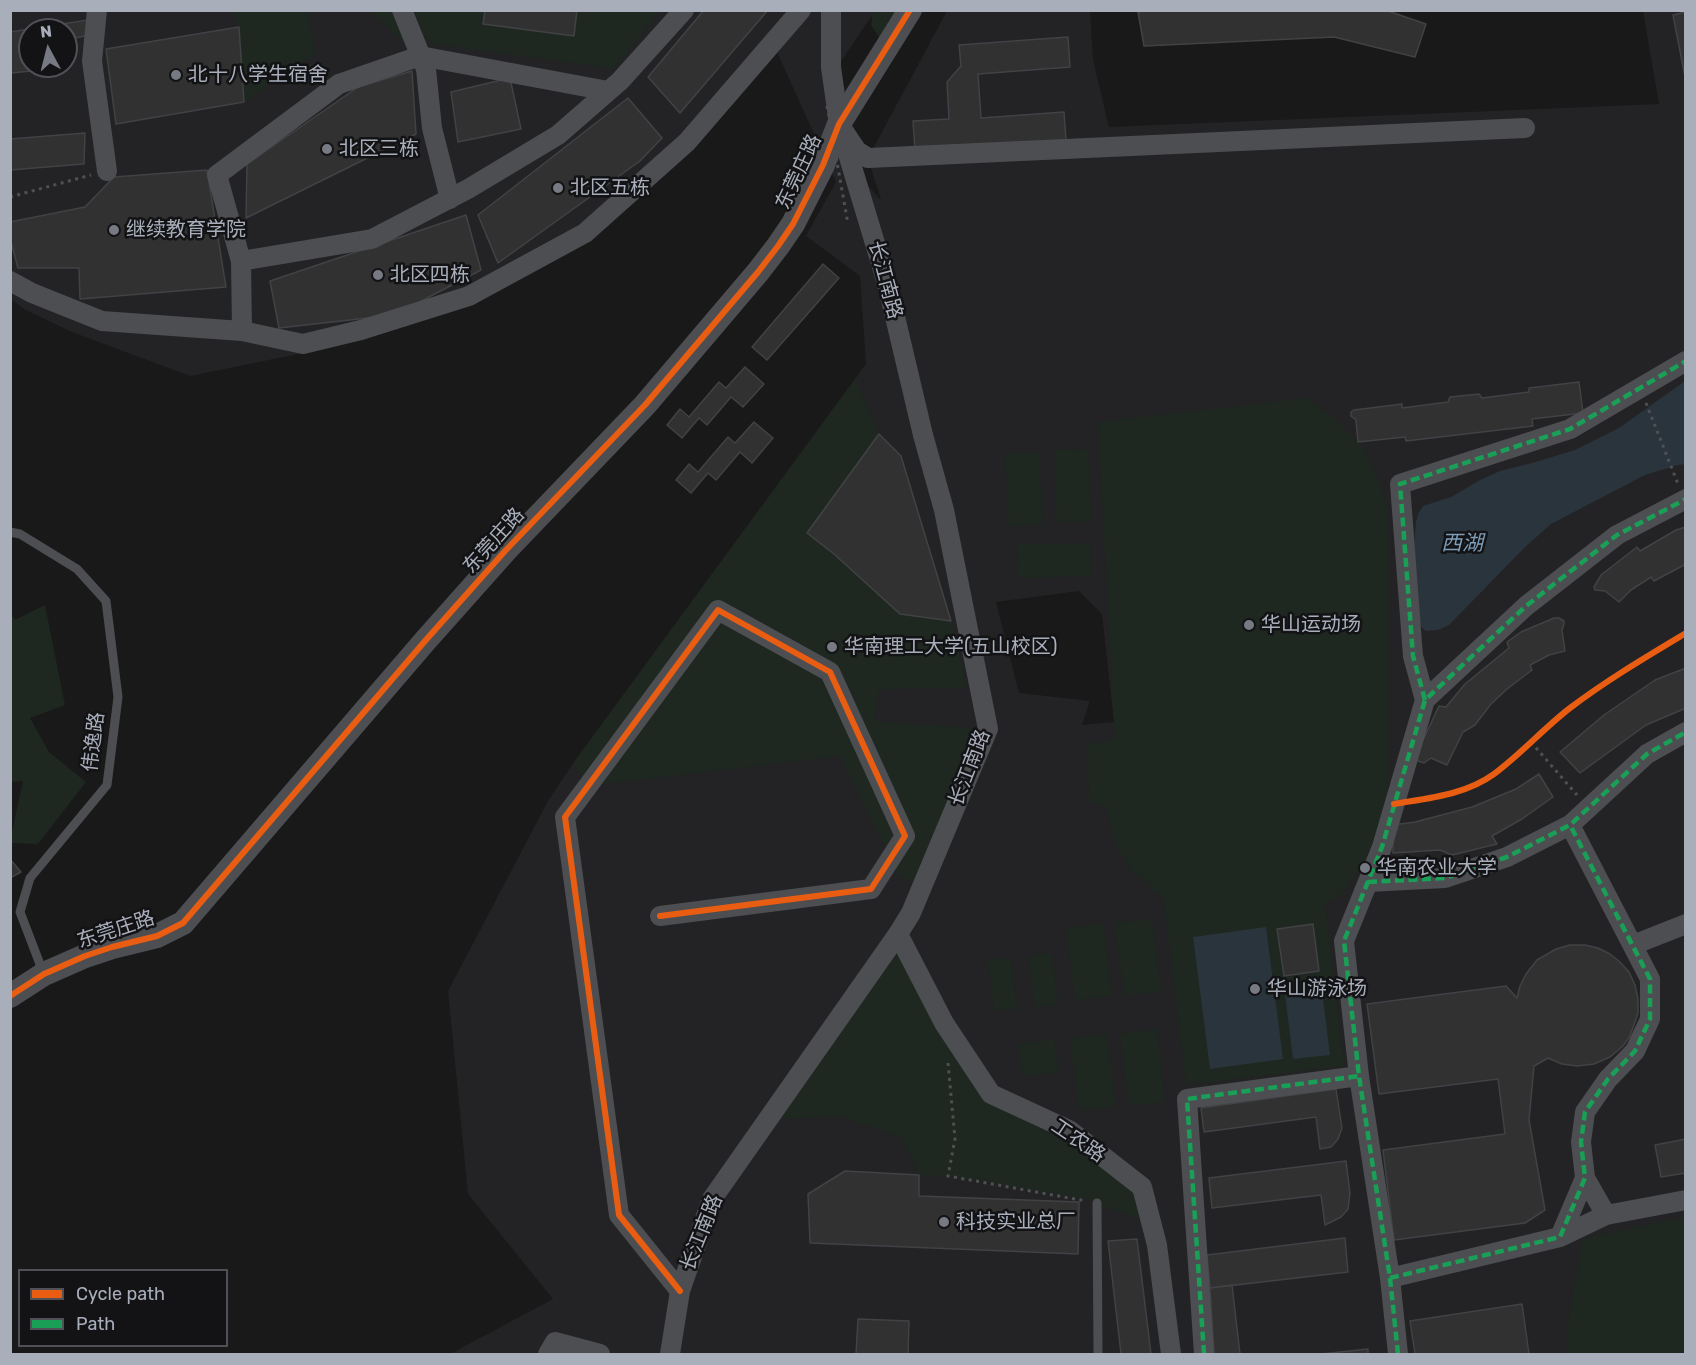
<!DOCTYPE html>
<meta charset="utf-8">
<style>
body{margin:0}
#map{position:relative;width:1696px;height:1365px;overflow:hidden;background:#191919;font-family:Rubik,sans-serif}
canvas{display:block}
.frame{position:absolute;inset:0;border:12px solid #a9aebb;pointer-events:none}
.legend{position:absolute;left:18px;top:1269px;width:210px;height:78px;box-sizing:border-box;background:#131315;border:2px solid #4f5157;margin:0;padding:8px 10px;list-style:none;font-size:18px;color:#a9aebb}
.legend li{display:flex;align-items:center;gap:12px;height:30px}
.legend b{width:30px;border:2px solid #4f5157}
.north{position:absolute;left:18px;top:18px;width:60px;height:60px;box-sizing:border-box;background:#131315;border:2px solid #4f5157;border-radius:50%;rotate:353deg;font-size:16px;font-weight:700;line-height:24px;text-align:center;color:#a9aebb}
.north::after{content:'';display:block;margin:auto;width:21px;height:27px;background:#777a82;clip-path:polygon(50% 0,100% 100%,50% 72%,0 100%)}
</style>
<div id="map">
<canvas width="1696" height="1365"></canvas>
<div class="frame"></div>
<ul class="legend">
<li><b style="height:8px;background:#e95d12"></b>Cycle path</li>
<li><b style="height:8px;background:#1a9f57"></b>Path</li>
</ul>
<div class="north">N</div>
</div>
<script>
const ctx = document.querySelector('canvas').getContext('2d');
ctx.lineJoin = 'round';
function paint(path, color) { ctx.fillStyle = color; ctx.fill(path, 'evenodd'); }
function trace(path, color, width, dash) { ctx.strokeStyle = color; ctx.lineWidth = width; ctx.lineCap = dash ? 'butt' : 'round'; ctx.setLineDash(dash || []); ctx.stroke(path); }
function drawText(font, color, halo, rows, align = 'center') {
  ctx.font = font + ' Rubik,"Noto Sans SC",sans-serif'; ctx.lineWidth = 5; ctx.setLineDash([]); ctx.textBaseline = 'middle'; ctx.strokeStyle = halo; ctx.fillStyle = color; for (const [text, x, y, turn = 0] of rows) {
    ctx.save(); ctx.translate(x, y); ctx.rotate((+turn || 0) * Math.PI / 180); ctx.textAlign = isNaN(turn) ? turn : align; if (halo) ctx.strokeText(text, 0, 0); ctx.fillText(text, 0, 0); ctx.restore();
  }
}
const built = new Path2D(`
 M 11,11 L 875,11 L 825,85 L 831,144 L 881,200 L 868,158 L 947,11 L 1090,11 L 1093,60 L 1109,127 L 1659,104 L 1643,11 L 1685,11 L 1685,1354 L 450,1354 L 553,1299 L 468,1194 L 448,991 L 548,801 L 574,762 L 866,364 L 860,276 L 806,236 L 836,182 L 776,50 L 585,242 L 303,353 L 190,376 L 72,332 L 24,309 L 11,299 ZM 30,30 L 66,30 L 66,66 L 30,66 ZM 1079,591 L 1102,614 L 1114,722 L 1082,725 L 1090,701 L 1019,693 L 996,602 Z`);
const green = new Path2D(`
 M 234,11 L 307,11 L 316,53 L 244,102 L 239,27 Z
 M 357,11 L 402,11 L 420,56 L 370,12 Z
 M 414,11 L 485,11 L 483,24 L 573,36 L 577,11 L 659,11 L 614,69 L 428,43 Z
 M 873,11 L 909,11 L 886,48 L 871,25 Z
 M 855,379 L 879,434 L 807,533 L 834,554 L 900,614 L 951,621 L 967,688 L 879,689 L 874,721 L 988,729 L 922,886 L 899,877 L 841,756 L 586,786 L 574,762 Z
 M 1308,398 L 1332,417 L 1363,447 L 1378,478 L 1388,510 L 1390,779 L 1383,818 L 1367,858 L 1341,894 L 1325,904 L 1344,1066 L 1186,1085 L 1164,900 L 1130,869 L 1113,837 L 1106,806 L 1089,803 L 1088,744 L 1115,740 L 1098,422 Z
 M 1088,449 L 1091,521 L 1057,523 L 1054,450 Z
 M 1039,452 L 1043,524 L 1009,526 L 1005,453 Z
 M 1090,543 L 1091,576 L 1018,578 L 1017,544 Z
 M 45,605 L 65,705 L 30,718 L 49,752 L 86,782 L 38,844 L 11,843 L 11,836 L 23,781 L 11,782 L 11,615 L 15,620 Z
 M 1152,919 L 1161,991 L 1124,996 L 1115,923 Z
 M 1103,923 L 1112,996 L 1075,1000 L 1066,928 Z
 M 898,934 L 991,1094 L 1069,1130 L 1142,1187 L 1151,1224 L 1086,1199 L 948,1176 L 919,1175 L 901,1137 L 839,1116 L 768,1120 Z
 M 1052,953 L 1058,1004 L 1035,1007 L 1028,956 Z
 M 1011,957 L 1017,1009 L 994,1011 L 988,960 Z
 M 1157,1029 L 1165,1102 L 1129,1106 L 1120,1034 Z
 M 1107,1034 L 1116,1106 L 1079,1111 L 1070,1038 Z
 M 1054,1039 L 1059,1072 L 1023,1077 L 1018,1044 Z
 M 1685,1217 L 1685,1354 L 1566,1354 L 1569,1315 L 1583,1238 Z`);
const water = new Path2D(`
 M 1685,381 L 1685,464 L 1678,465 L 1645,475 L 1551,524 L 1524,548 L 1449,625 L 1438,630 L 1426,631 L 1422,628 L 1418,618 L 1414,547 L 1416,522 L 1418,514 L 1423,506 L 1451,497 L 1480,480 L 1500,471 L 1532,463 L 1575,450 L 1619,428 Z
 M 1266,927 L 1283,1059 L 1210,1069 L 1193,937 Z
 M 1322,991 L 1330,1055 L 1293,1059 L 1285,995 Z`);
const building = new Path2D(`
 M 485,10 L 577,10 L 574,36 L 483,24 Z
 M 704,10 L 768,10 L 680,113 L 648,77 Z
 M 1153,10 L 1385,10 L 1426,24 L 1415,57 L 1334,37 L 1144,46 L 1138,12 Z
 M 1686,12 L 1686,82 L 1673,15 Z
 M 88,20 L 90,35 L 70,39 L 70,64 L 66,65 L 66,30 L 30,30 L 30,66 L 59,66 L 32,71 L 10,73 L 10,32 Z
 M 239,27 L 244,102 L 116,124 L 106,49 Z
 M 1068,37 L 1070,67 L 978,74 L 981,118 L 1064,112 L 1066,140 L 915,151 L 913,121 L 949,119 L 947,82 L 961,66 L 959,45 Z
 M 412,71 L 416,134 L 246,218 L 247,164 L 358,87 Z
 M 510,78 L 521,129 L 458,142 L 451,92 Z
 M 628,98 L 662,138 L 640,161 L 498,263 L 478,215 Z
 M 85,133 L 84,164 L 10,170 L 10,139 Z
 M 207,170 L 226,287 L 80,299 L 79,268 L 18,268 L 10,238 L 10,222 L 85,207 L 114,177 Z
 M 466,215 L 481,270 L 394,315 L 279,328 L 270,281 Z
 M 823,264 L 839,278 L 767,360 L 752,347 Z
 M 745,367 L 764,384 L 743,407 L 731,397 L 707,425 L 699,418 L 682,438 L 667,425 L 680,409 L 689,417 L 719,382 L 726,388 Z
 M 1579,382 L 1583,413 L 1532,419 L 1533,426 L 1406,441 L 1405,437 L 1358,442 L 1356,420 L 1351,416 L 1351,412 L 1354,410 L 1402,404 L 1402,408 L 1448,402 L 1450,397 L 1479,394 L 1482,398 L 1529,392 L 1529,388 Z
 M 754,422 L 773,438 L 752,463 L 740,452 L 716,480 L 708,473 L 691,493 L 676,480 L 689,464 L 698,472 L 728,437 L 735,443 Z
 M 879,434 L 901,456 L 951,621 L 900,614 L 834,554 L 807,533 Z
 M 1686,527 L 1686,564 L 1654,581 L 1651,577 L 1631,590 L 1619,602 L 1605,591 L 1595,590 L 1594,587 L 1601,575 L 1637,547 L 1640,551 L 1676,530 Z
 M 1554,618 L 1559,618 L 1564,621 L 1564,624 L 1562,630 L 1565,651 L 1549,655 L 1530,665 L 1532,670 L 1507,689 L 1491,704 L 1475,725 L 1463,732 L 1447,765 L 1431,758 L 1424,763 L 1418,761 L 1416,755 L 1439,706 L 1446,707 L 1465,684 L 1509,648 L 1507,642 L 1521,632 Z
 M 1686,668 L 1686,708 L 1646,725 L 1580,773 L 1560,752 L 1604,715 L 1655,680 Z
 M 1539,774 L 1553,797 L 1522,819 L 1492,836 L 1497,844 L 1452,855 L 1440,850 L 1393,853 L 1393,825 L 1415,822 L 1472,807 L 1516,789 Z
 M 10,859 L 21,872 L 10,878 Z
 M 1313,924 L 1319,971 L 1284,976 L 1277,929 Z
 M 1570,945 L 1585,945 L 1598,948 L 1610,954 L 1620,962 L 1629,972 L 1635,985 L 1638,999 L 1638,1013 L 1630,1036 L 1623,1046 L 1610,1057 L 1594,1064 L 1577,1066 L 1562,1064 L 1548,1058 L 1534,1066 L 1529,1120 L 1545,1210 L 1525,1223 L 1394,1240 L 1383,1150 L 1505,1134 L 1498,1079 L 1379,1094 L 1367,1004 L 1506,986 L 1517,998 L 1520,986 L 1526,974 L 1537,960 L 1556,949 Z
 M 1336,1089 L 1342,1128 L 1338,1139 L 1331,1147 L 1320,1149 L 1316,1117 L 1204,1132 L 1201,1108 Z
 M 1686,1139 L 1686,1173 L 1661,1177 L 1655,1145 Z
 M 1346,1161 L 1350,1193 L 1348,1209 L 1341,1217 L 1325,1225 L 1321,1195 L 1212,1208 L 1209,1178 Z
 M 845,1171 L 919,1175 L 919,1196 L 1079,1202 L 1078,1254 L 810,1243 L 808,1194 Z
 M 1345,1238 L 1348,1272 L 1210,1288 L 1207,1255 Z
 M 1137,1239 L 1151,1354 L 1121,1354 L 1108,1241 Z
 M 1232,1285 L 1240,1354 L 1214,1354 L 1210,1288 Z
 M 1522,1304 L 1529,1354 L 1415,1354 L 1410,1321 Z
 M 858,1319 L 909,1321 L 908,1354 L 856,1354 Z
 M 1368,1349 L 1368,1354 L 1321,1354 Z`);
const path = new Path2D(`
 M 10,197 L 91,175
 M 1646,403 L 1678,484
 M 1531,742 L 1577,795
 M 948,1063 L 955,1139 L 948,1176 L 1086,1201`);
const service = new Path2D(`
 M 10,532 L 20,534 L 77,569 L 106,601 L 118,697 L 107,785 L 30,878 L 20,912 L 43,972
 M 1097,1203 L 1098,1354`);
const minor = new Path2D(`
 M 97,10 L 92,61 L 107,171
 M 402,10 L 426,69 L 432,128 L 450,199
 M 831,10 L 831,67 L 839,124 L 857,151 L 868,158 L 1525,128
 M 241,261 L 217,175 L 339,84 L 420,56 L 608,91
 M 10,281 L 32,293 L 102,321 L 242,331 L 303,344 L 361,330 L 469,296 L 585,233 L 687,142 L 801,10
 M 242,331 L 241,261 L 372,239 L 468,189 L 558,135 L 620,81 L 684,10
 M 1425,700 L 1413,656 L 1400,484 L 1570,429 L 1686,361
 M 1570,825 L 1650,979 L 1650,1019 L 1635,1051 L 1608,1079 L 1585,1112 L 1581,1142 L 1585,1178 L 1606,1215
 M 1368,882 L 1445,878 L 1507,857 L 1570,825 L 1647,754 L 1686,732
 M 660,916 L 871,889 L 905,836 L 830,672 L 718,610 L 565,817 L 619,1215 L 680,1291
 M 898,934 L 944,1023 L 991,1094 L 1069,1130 L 1142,1187 L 1157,1245 L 1171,1354
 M 1633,945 L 1686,924
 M 1560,1237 L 1585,1178
 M 1390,1278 L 1560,1237 L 1606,1215 L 1686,1200
 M 548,1354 L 555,1342 L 600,1354
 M 670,1354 L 680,1291 L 712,1199 L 898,934 L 911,913 L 988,729 L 944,510 L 923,435 L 887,283 L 839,124
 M 1204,1354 L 1187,1099 L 1359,1076
 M 1398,1354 L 1390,1278 L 1359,1076 L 1344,941 L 1382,847 L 1425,700 L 1526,606 L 1617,535 L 1686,499`);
const tertiary = new Path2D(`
 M 10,996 L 44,974 L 85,956 L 112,947 L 157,936 L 183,923 L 425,641 L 505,551 L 645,405 L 758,272 L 778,246 L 793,224 L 823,165 L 839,124 L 910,10`);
const pathBridge = new Path2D(`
 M 827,106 L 848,224`);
const quiet = new Path2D(`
 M 1425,700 L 1413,656 L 1400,484 L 1570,429 L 1686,361
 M 1368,882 L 1445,878 L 1507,857 L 1570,825 L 1647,754 L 1686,732
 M 1390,1278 L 1560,1237 L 1585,1178 L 1581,1142 L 1585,1112 L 1608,1079 L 1635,1051 L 1650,1019 L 1650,979 L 1570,825
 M 1204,1354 L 1187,1099 L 1359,1076
 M 1398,1354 L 1390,1278 L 1359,1076 L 1344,941 L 1382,847 L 1425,700 L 1526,606 L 1617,535 L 1686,499`);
const cycleway = new Path2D(`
 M 1394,804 C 1429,798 1465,795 1494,774 C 1521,754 1544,728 1570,708 C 1607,680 1646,657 1686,633
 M 660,916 L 871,889 L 905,836 L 830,672 L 718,610 L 565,817 L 619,1215 L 680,1291
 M 10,996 L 44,974 L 85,956 L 112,947 L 157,936 L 183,923 L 425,641 L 505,551 L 645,405 L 758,272 L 778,246 L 793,224 L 823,165 L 839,124 L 910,10`);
const markers = [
 [176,75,6,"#777a82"],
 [327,149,6,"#777a82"],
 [558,188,6,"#777a82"],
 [114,230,6,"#777a82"],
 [378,275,6,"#777a82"],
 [1249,625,6,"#777a82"],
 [832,647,6,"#777a82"],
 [1365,868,6,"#777a82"],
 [1255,989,6,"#777a82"],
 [944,1222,6,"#777a82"]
];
const poiNames = [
 ["北十八学生宿舍",188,75],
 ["北区三栋",339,149],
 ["北区五栋",570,188],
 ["继续教育学院",126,230],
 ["北区四栋",390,275],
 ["华山运动场",1261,625],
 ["华南理工大学(五山校区)",844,647],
 ["华南农业大学",1377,868],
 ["华山游泳场",1267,989],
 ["科技实业总厂",956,1222]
];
const streetNames = [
 ["东莞庄路",799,172,-65],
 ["长江南路",885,280,75],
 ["东莞庄路",494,541,-48],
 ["伟逸路",94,742,-83],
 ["长江南路",970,768,-69],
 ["东莞庄路",116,930,-18],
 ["工农路",1078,1141,34],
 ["长江南路",702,1233,-68]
];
const waterNames = [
 ["西湖",1462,544]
];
paint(built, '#232325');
paint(green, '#1e2720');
paint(water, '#2a343c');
paint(building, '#313131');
trace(building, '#414245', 1.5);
trace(path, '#4f5054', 3, [3, 4.5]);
trace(service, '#4d4e52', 9);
trace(minor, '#4d4e52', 20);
trace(tertiary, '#4d4e52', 24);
trace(pathBridge, '#4f5054', 3, [3, 4.5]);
trace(quiet, '#1a9f57', 4.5, [9, 4.5]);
trace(cycleway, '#e95d12', 6);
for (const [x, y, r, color] of markers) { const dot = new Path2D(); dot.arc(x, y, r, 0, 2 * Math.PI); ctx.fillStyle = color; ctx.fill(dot); trace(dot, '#131315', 2); }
drawText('20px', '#a9aebb', '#131315', poiNames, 'left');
drawText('20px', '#a9aebb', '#131315', streetNames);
drawText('italic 21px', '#7d9db9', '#131315', waterNames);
</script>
